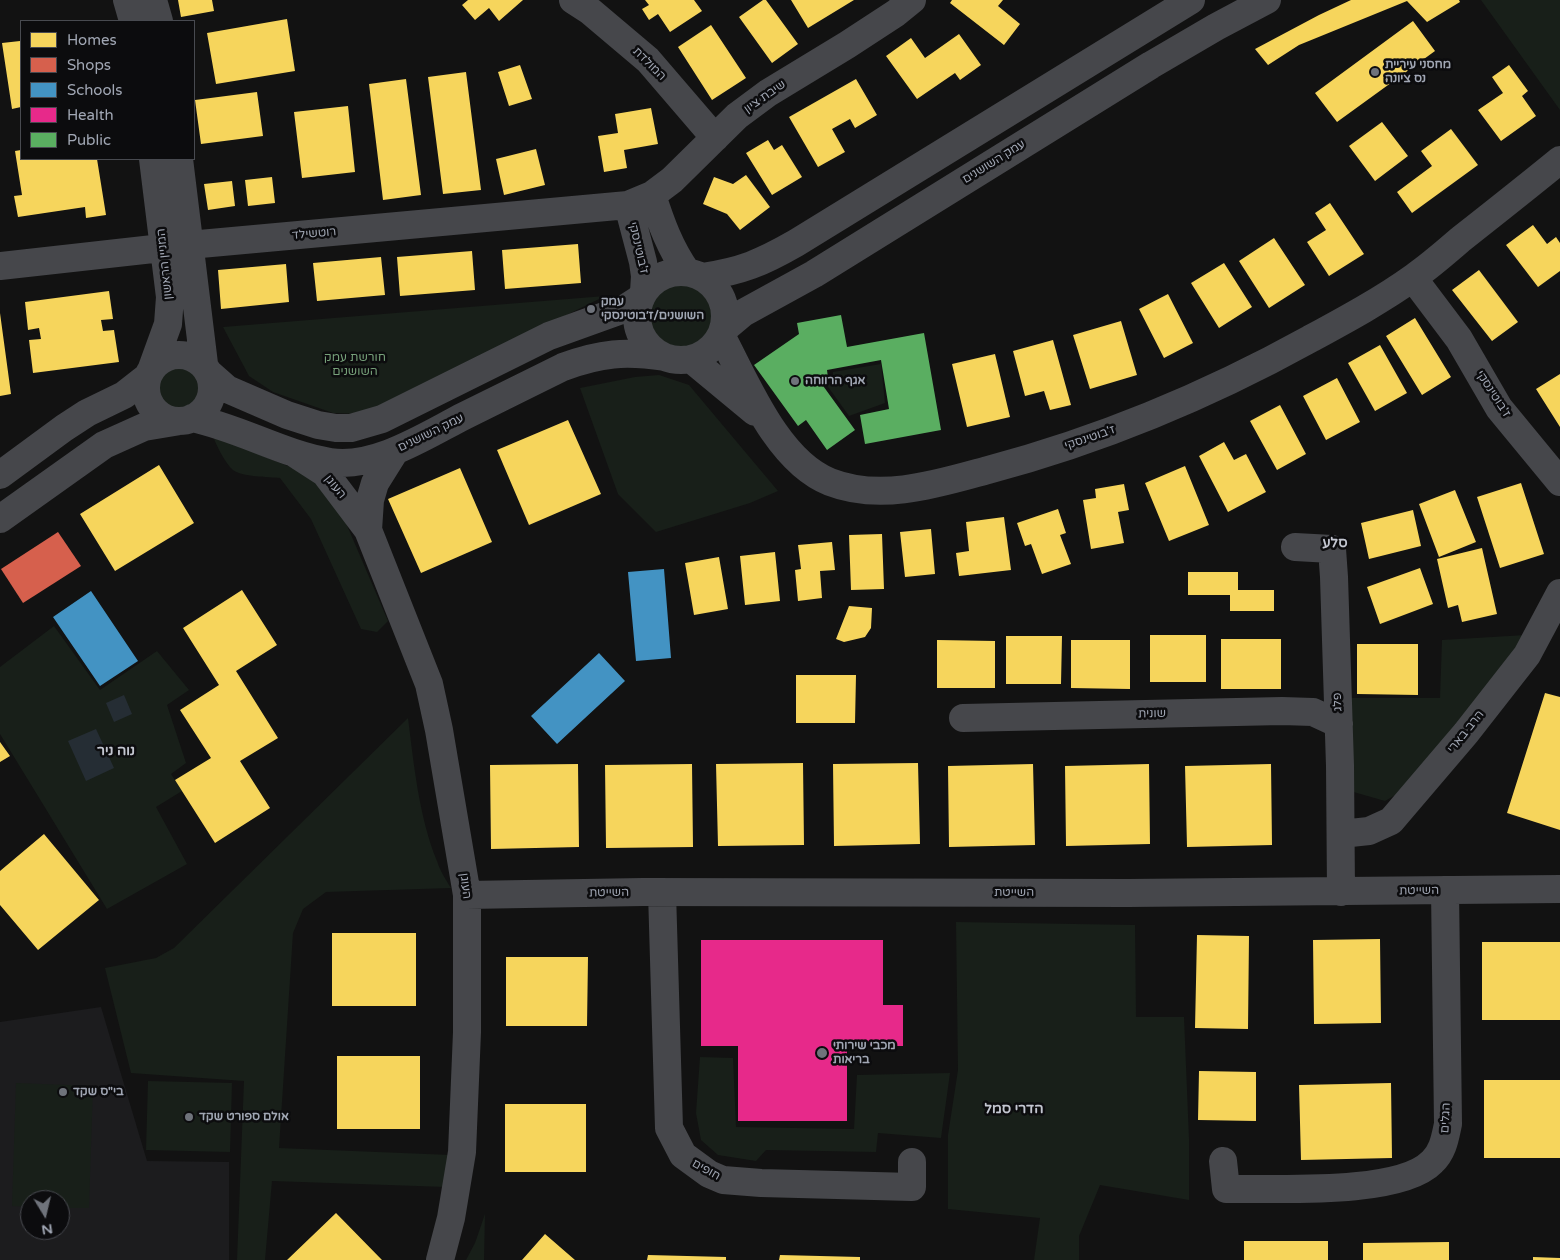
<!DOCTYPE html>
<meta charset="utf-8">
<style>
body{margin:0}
#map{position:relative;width:1560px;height:1260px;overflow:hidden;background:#121212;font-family:"Varela Round",sans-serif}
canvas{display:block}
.legend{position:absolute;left:20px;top:20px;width:175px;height:140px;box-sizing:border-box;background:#0c0c0e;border:1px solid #484a50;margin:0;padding:6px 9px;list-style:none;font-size:15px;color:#a1a7b4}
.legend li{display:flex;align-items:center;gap:10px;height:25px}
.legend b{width:25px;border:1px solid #484a50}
.north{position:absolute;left:20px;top:1190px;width:50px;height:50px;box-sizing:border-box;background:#0c0c0e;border:1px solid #484a50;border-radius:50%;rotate:171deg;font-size:14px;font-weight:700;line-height:20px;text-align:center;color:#a1a7b4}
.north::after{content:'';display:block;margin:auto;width:18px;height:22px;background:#6f737b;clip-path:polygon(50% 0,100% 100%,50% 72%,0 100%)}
</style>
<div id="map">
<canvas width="1560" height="1260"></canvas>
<ul class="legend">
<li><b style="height:14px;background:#f6d55c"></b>Homes</li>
<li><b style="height:14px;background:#d6604d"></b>Shops</li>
<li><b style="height:14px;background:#4393c3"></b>Schools</li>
<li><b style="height:14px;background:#e7298a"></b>Health</li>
<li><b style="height:14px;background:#5aae61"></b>Public</li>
</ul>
<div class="north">N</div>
</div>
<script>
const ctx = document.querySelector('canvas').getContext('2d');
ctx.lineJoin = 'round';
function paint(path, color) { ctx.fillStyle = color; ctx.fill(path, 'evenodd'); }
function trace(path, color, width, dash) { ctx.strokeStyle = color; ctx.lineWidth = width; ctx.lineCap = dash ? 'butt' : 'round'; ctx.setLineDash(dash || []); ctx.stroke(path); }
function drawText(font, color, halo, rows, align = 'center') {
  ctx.font = font + ' "Varela Round","Noto Sans Hebrew",sans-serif'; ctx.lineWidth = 5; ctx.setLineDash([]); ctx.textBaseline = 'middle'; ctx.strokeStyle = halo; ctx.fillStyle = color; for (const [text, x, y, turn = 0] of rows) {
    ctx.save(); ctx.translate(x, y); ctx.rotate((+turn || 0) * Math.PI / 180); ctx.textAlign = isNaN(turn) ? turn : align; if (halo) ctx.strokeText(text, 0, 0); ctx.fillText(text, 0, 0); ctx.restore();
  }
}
const built = new Path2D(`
 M 101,1007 L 147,1161 L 229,1162 L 229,1260 L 0,1260 L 0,1022 ZM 30,1200 L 60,1200 L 60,1230 L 30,1230 Z`);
const green = new Path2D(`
 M 1481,0 L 1560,0 L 1560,110 Z
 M646 316a35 35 0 1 1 70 0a35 35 0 1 1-70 0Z
 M 605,296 L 383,406 L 363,414 L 333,413 L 273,392 L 249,376 L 223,327 Z
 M 182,358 L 192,361 L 209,385 L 208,396 L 200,409 L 161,411 L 152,399 L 149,389 L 163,363 L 172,359 Z
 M 881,364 L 885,403 L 849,416 L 826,384 L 833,380 L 833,372 Z
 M 659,375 L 689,385 L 778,491 L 750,503 L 656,532 L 618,494 L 580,388 L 635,377 Z
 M 213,436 L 303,472 L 331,488 L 388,621 L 377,632 L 361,629 L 311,519 L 280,478 C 268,477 242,477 233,470 C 225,463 216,445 213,436 Z
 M 54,626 L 100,690 L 157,651 L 189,690 L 167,705 L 186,763 L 171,774 L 182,791 L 156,807 L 187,864 L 107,909 L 0,734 L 0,667 Z
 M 1526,635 L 1411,786 L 1385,801 L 1350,791 L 1349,698 L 1440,698 L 1442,640 Z
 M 408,718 C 414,765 419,817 437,861 C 440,871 446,880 451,888 L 326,892 L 303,909 L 293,933 L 279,1148 L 451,1155 L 446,1187 L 272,1181 L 265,1260 L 237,1260 L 244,1081 L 131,1073 L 105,968 L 156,958 L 174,948 Z
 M 956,922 L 1135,925 L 1136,1017 L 1184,1017 L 1189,1139 L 1189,1200 L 1100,1185 L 1079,1236 L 1079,1260 L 1034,1260 L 1040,1218 L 948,1209 L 948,1135 L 958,1070 Z
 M 700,1057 L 733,1058 L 736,1127 L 854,1129 L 857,1075 L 950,1073 L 941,1138 L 878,1133 L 876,1152 L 766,1150 L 756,1161 L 718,1155 L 701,1140 L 696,1113 Z
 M 148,1081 L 232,1083 L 230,1152 L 146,1150 Z
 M 16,1083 L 93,1086 L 89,1208 L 60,1208 L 60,1200 L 30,1200 L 30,1207 L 12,1206 Z
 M 485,1214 L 484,1260 L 466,1260 L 475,1243 Z`);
const water = new Path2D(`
 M 124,695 L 132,714 L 114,722 L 106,703 Z
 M 96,729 L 114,768 L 86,781 L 68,741 Z`);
const homes = new Path2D(`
 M 178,0 L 212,0 L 214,11 L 181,17 Z
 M 468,0 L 523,0 L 499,21 L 489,8 L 475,20 L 462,5 Z
 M 645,0 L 694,0 L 702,11 L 670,32 L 658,14 L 649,20 L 642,9 L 649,5 Z
 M 763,0 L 766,0 L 798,44 L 772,63 L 739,17 Z
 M 791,0 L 854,0 L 808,28 Z
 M 952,0 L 1003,0 L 998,6 L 1020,24 L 1004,45 L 950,3 Z
 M 1351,0 L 1459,0 L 1460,2 L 1427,22 L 1407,1 L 1299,45 L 1268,65 L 1255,49 L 1319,15 Z
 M 287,19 L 295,71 L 216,84 L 207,33 Z
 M 1413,21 L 1435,51 L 1337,122 L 1315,93 Z
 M 711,25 L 746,78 L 712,100 L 678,47 Z
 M 959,34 L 981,65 L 960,80 L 955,73 L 917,99 L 886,56 L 911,38 L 925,58 Z
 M 20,41 L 21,107 L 12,109 L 2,43 Z
 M 520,65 L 532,99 L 509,106 L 498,72 Z
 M 1509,65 L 1528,91 L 1522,96 L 1536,116 L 1501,141 L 1478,110 L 1503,93 L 1492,77 Z
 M 466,72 L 481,190 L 443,194 L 428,77 Z
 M 406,79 L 421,195 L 383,200 L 369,84 Z
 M 856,79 L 877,115 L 855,128 L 850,119 L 832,129 L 845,152 L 818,167 L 789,117 Z
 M 257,92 L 263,136 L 201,144 L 195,100 Z
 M 348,106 L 355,172 L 302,178 L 294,112 Z
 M 651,108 L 658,144 L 624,150 L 627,168 L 604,172 L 598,136 L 618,133 L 615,114 Z
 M 1382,122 L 1408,156 L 1375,181 L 1349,146 Z
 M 1451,129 L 1478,165 L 1412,213 L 1397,192 L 1432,166 L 1421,151 Z
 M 768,140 L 774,150 L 782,145 L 802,177 L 772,195 L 746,153 Z
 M 536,149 L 545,185 L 504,195 L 496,159 Z
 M 21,150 L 21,159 L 97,159 L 106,215 L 86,218 L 85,207 L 18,217 L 14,196 L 22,195 L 15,151 Z
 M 746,175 L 770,207 L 740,230 L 727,214 L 703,204 L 714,177 L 733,184 Z
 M 272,177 L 275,203 L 248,206 L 245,180 Z
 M 232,181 L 235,206 L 208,210 L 204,184 Z
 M 1330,203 L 1364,254 L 1329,276 L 1307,242 L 1326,230 L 1315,213 Z
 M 1533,225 L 1547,244 L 1556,237 L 1560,243 L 1560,271 L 1538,287 L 1506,245 Z
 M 1274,238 L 1305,285 L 1269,308 L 1239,261 Z
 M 578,244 L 581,283 L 505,289 L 502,250 Z
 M 472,251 L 475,290 L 400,296 L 397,257 Z
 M 381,257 L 385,295 L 317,301 L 313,263 Z
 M 1224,263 L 1252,307 L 1219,328 L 1191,283 Z
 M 286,264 L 289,302 L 221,309 L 218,270 Z
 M 1479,270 L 1518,322 L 1492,341 L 1452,290 Z
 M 109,291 L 113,319 L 101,320 L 103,331 L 114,330 L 119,362 L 33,373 L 29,340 L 41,339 L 39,328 L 28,330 L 25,302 Z
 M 1168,294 L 1193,343 L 1164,358 L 1139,309 Z
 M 0,313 L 11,394 L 0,396 Z
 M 1415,318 L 1451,377 L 1422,395 L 1386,336 Z
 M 1121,321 L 1137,375 L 1090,389 L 1073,335 Z
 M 1053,340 L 1071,405 L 1050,410 L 1044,391 L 1025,396 L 1013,351 Z
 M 1380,345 L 1407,393 L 1375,411 L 1348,363 Z
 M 995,354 L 1010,417 L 967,427 L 952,364 Z
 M 1560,374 L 1560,427 L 1536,389 Z
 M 1337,378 L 1360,422 L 1326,440 L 1303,396 Z
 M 1280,405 L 1306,454 L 1277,470 L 1250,421 Z
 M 568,420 L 601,494 L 529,525 L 497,450 Z
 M 1224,442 L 1234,460 L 1246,454 L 1266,492 L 1228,512 L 1199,456 Z
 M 159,465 L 194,523 L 115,571 L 80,514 Z
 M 1185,466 L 1209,525 L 1169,541 L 1145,483 Z
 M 460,468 L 492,542 L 421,573 L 388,499 Z
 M 1521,483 L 1544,554 L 1500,568 L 1477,497 Z
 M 1124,484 L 1129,510 L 1118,512 L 1124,543 L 1091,549 L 1083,500 L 1096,498 L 1095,489 Z
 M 1455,490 L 1476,542 L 1439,557 L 1419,504 Z
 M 1058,509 L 1066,533 L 1060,535 L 1071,564 L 1042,574 L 1031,544 L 1025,546 L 1017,523 Z
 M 1413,510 L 1421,546 L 1369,559 L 1361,523 Z
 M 1004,517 L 1011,570 L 959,576 L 956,553 L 969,551 L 966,522 Z
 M 931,529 L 935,574 L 905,577 L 900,532 Z
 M 882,534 L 884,589 L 851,590 L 849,535 Z
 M 832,542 L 835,570 L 820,571 L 822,598 L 798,601 L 795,570 L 801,569 L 798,545 Z
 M 1482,548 L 1497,614 L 1462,622 L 1458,605 L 1448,608 L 1437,559 Z
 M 775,552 L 780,601 L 745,605 L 740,556 Z
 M 719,557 L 728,609 L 694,615 L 685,563 Z
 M 1420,568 L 1433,604 L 1380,624 L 1367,587 Z
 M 1188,572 L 1238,572 L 1238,590 L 1274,590 L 1274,611 L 1230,611 L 1230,595 L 1188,595 Z
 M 242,590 L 277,645 L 236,671 L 278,738 L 240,761 L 270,808 L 215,843 L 175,780 L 211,758 L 180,710 L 219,685 L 183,628 Z
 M 849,606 L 872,608 L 871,628 L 865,637 L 844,642 L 836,639 Z
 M 1150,635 L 1206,635 L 1206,682 L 1150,682 Z
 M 1006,636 L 1062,636 L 1061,684 L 1006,684 Z
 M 1221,639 L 1281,639 L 1281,689 L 1221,689 Z
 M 937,640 L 995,641 L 995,688 L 937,688 Z
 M 1071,640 L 1130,640 L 1130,689 L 1071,688 Z
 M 1357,644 L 1418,644 L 1418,695 L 1357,694 Z
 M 796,675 L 856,675 L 855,723 L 796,723 Z
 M 1545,693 L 1560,697 L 1560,830 L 1507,813 Z
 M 0,742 L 10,756 L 0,762 Z
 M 803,763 L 804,845 L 718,846 L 716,764 Z
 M 918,763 L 920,844 L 834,846 L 833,764 Z
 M 578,764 L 579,847 L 491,849 L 490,765 Z
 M 692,764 L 693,847 L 606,848 L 605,765 Z
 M 1033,764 L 1035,845 L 949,847 L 948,766 Z
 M 1149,764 L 1150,844 L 1066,846 L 1065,766 Z
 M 1271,764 L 1272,845 L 1187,847 L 1185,766 Z
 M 44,834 L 99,900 L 38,950 L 0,905 L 0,871 Z
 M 332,933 L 416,933 L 416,1006 L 332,1006 Z
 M 1197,935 L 1249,936 L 1248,1029 L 1195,1028 Z
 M 1380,939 L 1381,1023 L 1314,1024 L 1313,940 Z
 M 1482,942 L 1560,942 L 1560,1020 L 1482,1020 Z
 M 506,957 L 588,957 L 587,1026 L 506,1026 Z
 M 337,1056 L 420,1056 L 420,1129 L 337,1129 Z
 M 1199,1071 L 1256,1072 L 1256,1121 L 1198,1120 Z
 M 1484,1080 L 1560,1080 L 1560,1158 L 1484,1158 Z
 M 1391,1083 L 1392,1158 L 1301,1160 L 1299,1085 Z
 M 505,1104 L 586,1104 L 586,1172 L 505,1172 Z
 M 336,1213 L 382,1260 L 287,1260 Z
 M 545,1234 L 575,1260 L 522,1260 Z
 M 1244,1241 L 1328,1241 L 1328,1260 L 1244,1260 Z
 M 1449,1242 L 1449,1260 L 1363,1260 L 1363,1243 Z
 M 648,1255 L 726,1257 L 726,1260 L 647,1260 Z
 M 780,1255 L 860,1257 L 860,1260 L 779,1260 Z
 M 1533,1257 L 1560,1258 L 1560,1260 L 1533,1260 Z`);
const shops = new Path2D(`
 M 58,532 L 81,566 L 23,603 L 1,569 Z`);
const schools = new Path2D(`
 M 664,569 L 671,658 L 636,661 L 628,572 Z
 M 91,591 L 138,661 L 100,686 L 53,617 Z
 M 599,653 L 625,681 L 557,744 L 531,716 Z`);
const health = new Path2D(`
 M 701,940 L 883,940 L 883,1005 L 903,1005 L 903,1046 L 847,1046 L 847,1121 L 738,1121 L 738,1046 L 701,1046 Z`);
const public = new Path2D(`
 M 841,315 L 847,347 L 924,333 L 941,430 L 865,444 L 860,415 L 889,409 L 881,360 L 827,370 L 828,378 L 821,383 L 855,430 L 827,450 L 806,420 L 798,426 L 754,365 L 799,334 L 797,323 Z`);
const minor = new Path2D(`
 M 127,0 L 133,21
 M 153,0 L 159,21
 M 573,0 L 590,11 L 648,60 L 715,138
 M 179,159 L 204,364
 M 652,195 C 661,223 670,248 687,272
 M 628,205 L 643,262 L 645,276 L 644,292
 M 0,266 L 189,245 L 628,205 L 652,195 L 672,180 L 737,116 L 768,93 L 847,45 L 896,13 L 912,0
 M637 316a44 44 0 1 1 88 0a44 44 0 1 1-88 0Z
 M 702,277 C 742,271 761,263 796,243 L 1191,0
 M 1413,278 L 1459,339 L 1499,408 L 1560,482
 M 724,329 L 743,313 L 814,274 L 1151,65 L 1216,27 L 1267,0
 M 721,335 C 746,382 777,461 830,482 C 881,502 937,484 988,470 C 1101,440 1207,396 1310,339 C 1345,320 1382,300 1414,277 C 1430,266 1446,252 1461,239 C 1494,213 1527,187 1560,160
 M146 388a33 33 0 1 1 66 0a33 33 0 1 1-66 0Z
 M 691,359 L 755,412
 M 152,368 L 168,324 L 170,297 L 153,159
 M 210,374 L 227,389 L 287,415 L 318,425 L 336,428 L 351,428 L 382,419 L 549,336 L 624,309 L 641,298
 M 192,418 C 240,428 282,454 330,462 C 375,469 425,436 464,416 C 497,400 530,383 563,367 C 601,353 625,351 665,357
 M 294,453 L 325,473 L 368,530 L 429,684 L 439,730 L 467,895 L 467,1032 L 462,1152 L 451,1218 L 440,1260
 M 0,475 L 64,428 L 87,413 L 124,395 L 147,377
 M 0,519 L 104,445 L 144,427 L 180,421
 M 368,530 L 370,500 L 375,483 L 395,451
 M 1295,547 L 1332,549 L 1334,577 L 1340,766 L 1341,892
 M 963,718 L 1282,711 L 1313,712 L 1339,724
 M 1341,834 L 1369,831 L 1391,821 L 1466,733 L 1527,655 L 1560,593
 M 662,892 L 669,1128 L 683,1155 L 709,1174 L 723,1180 L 761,1183 L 912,1187 L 912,1162
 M 467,895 L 643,892 L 1128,893 L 1560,889
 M 1223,1161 L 1226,1189 C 1273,1188 1399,1196 1432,1162 C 1443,1152 1445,1138 1448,1124 L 1445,890`);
const markers = [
 [1375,72,5,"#6f737b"],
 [591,309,5,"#6f737b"],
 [795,381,5,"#6f737b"],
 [822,1053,6,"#6f737b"],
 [63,1092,5,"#6f737b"],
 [189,1117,5,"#6f737b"]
];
const streetNames = [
 ["המולדת",649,64,45],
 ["שיבת ציון",765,97,-35],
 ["עמק השושנים",994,162,-32],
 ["רוטשילד",314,234,-5],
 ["ז'בוטינסקי",638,248,77],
 ["המניין הראשון",165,264,-96],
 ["ז'בוטינסקי",1493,394,57],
 ["עמק השושנים",431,433,-26],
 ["ז'בוטינסקי",1090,438,-19],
 ["העוגן",335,487,51],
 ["פלג",1338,702,-92],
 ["שונית",1152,714,-1],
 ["הרב בארי",1466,732,-51],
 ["העוגן",465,886,83],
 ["השייטת",1419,891,-1],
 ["השייטת",609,893,-1],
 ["השייטת",1014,893],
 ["הגלים",1446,1118,-87],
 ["חופים",706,1170,29]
];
const poiNames = [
 ["מחסני עיריית",1385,65],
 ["נס ציונה",1385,79],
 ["עמק",601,302],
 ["השושנים/ז׳בוטינסקי",601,316],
 ["אגף הרווחה",805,381],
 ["מכבי שירותי",833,1046],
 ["בריאות",833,1060],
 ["בי\"ס שקד",73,1092],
 ["אולם ספורט שקד",199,1117]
];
const parkNames = [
 ["חורשת עמק",355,358],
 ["השושנים",355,372]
];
const neighbourhoodNames = [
 ["סלע",1335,543],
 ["נוה ניר",116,751],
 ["הדרי סמל",1014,1109]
];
paint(built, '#1c1c1e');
paint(green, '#181f19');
paint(water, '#252d34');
paint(homes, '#f6d55c');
paint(shops, '#d6604d');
paint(schools, '#4393c3');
paint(health, '#e7298a');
paint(public, '#5aae61');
trace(minor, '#46474b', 28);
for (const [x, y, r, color] of markers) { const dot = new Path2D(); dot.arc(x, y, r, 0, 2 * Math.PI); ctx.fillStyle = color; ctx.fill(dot); trace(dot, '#0c0c0e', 2); }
drawText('12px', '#a1a7b4', '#0c0c0e', streetNames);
drawText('bold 12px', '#a1a7b4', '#0c0c0e', poiNames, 'left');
drawText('12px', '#77a17a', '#0c0c0e', parkNames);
drawText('bold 14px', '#c3c6d0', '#0c0c0e', neighbourhoodNames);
</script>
